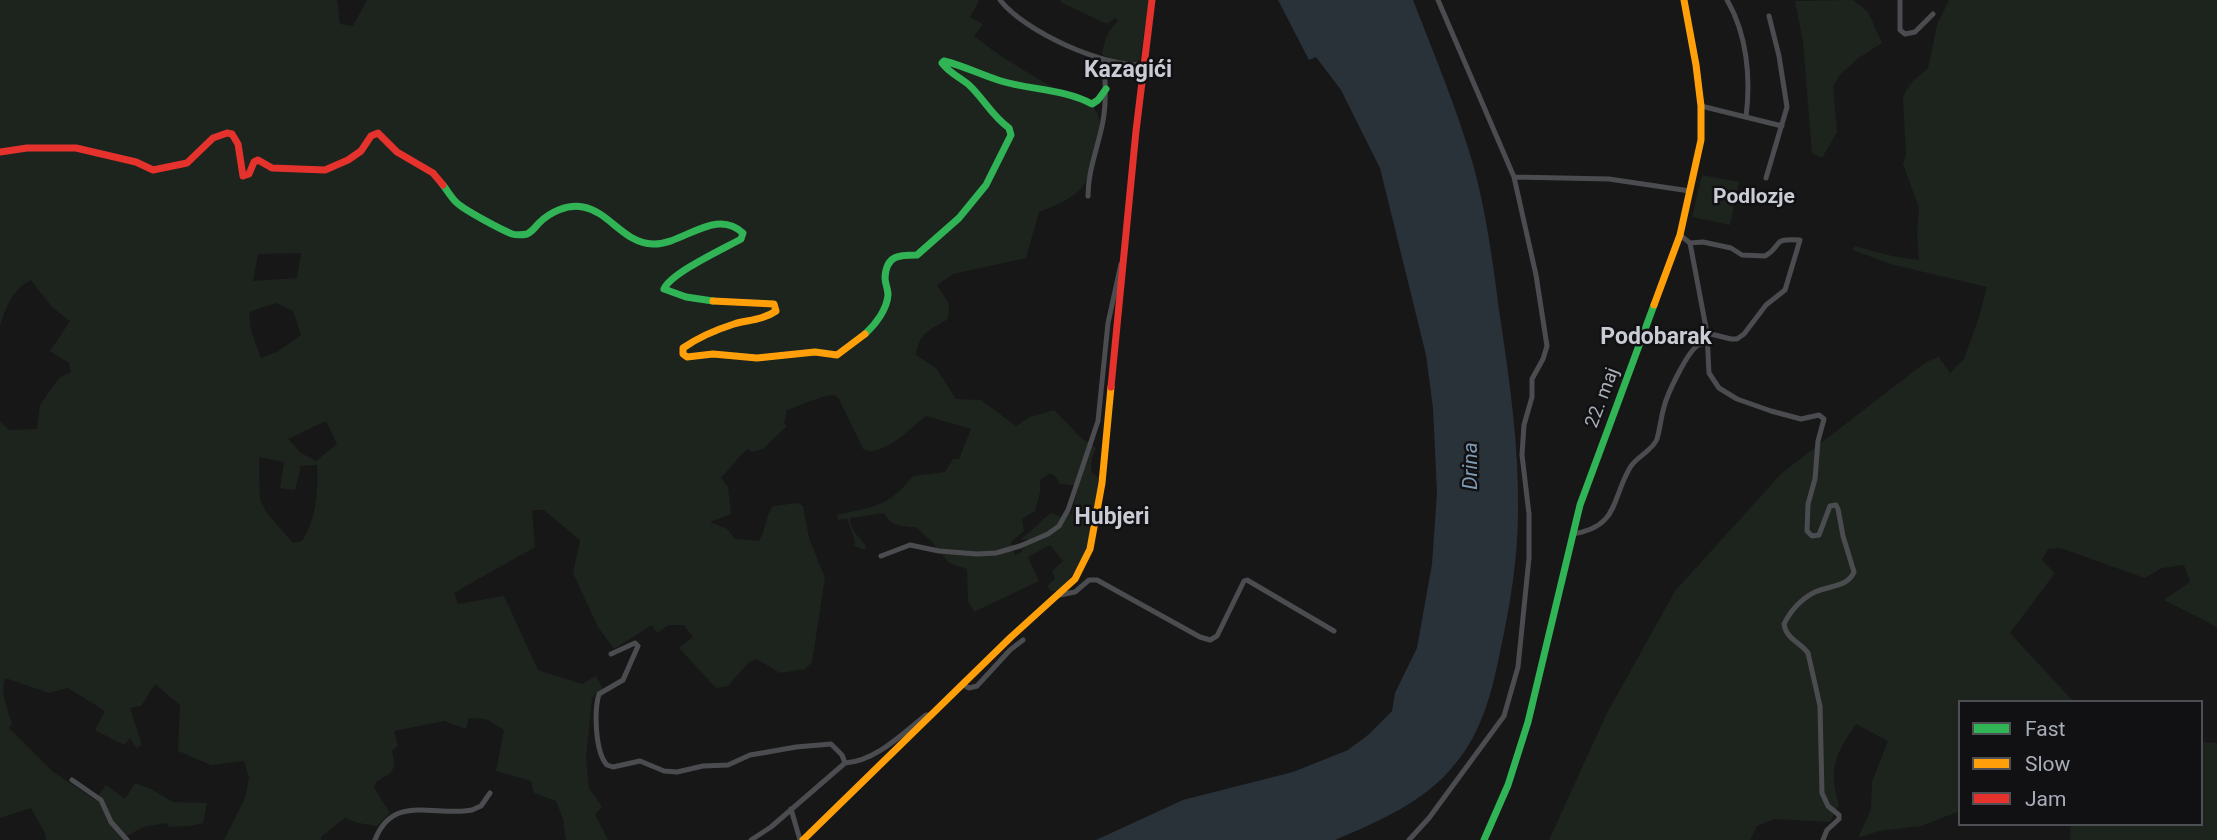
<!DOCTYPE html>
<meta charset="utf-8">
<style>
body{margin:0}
#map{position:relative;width:2217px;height:840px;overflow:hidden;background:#171717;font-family:Roboto,sans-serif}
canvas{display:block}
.legend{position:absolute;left:1958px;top:700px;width:245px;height:126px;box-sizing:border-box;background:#111113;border:2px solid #4d4f55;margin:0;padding:9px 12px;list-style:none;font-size:21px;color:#a8adb8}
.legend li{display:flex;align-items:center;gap:14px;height:35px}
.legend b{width:35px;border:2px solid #4d4f55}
</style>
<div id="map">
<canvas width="2217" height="840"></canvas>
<ul class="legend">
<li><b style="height:9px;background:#30b455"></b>Fast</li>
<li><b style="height:9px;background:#ff9f0a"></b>Slow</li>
<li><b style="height:9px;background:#e5322d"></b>Jam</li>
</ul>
</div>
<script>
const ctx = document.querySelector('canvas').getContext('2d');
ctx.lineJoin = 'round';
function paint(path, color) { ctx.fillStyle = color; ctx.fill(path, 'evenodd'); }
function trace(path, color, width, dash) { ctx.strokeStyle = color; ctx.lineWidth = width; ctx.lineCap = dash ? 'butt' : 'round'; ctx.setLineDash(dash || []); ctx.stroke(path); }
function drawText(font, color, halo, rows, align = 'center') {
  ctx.font = font + ' Roboto,sans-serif'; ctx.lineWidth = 5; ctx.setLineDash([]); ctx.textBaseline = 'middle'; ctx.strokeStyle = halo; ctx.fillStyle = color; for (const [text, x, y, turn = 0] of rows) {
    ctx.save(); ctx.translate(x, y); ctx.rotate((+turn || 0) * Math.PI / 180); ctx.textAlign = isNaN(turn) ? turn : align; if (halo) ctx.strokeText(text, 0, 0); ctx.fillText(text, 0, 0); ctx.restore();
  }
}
const green = new Path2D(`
 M 0,0 L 337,0 L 340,24 L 353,26 L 367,0 L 977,0 L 979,1 L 970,17 L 983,24 L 974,36 C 987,46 1000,56 1014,64 C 1026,72 1038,79 1051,86 C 1066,93 1089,97 1097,113 C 1103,126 1097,142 1095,155 C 1087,194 1072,198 1039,212 L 1026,258 L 953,274 L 937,285 L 949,304 L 948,319 C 930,330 919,332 916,355 L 936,368 L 956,399 L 981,400 L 1016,426 L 1030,417 L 1054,410 L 1081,438 L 1096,448 L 1092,458 L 1091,472 L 1098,477 C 1098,516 1089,564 1058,591 L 1051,591 L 1047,586 L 1055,579 L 1052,571 L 1063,561 L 1050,545 L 1028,557 L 1039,581 L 974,612 L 968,601 L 967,569 L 949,563 L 933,543 L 916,527 C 902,527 891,526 884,513 L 850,518 C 851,534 860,535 866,547 L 864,550 L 854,546 L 855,541 L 847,518 L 838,520 L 837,515 C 875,506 887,508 913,476 L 945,472 L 953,459 L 959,459 L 971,429 L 926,416 C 912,427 881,459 863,449 L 839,399 L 835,395 C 824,394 800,406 787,410 L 784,423 L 787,426 L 763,449 L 752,452 L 748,449 C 738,456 732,468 721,477 L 728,487 L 731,514 L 710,522 L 727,529 L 735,539 L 759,541 C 767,528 765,517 773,506 L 798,503 L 803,506 L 809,538 L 825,578 L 812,662 L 805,669 L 780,673 L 757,659 L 749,662 L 728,686 L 716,688 L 679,648 L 693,637 L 684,625 L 669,625 L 657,633 L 652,625 L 614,649 L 598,627 L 573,573 L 580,540 L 544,510 L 532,510 L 535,547 L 454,593 L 458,604 L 504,596 L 538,670 L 582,684 L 596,676 L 603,689 L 596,693 L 592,699 L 586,758 L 589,788 L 602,807 L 595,814 L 608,840 L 566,840 L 563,819 L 556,801 L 534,793 L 531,781 L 496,771 L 504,730 L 486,719 L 469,718 L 466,729 L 444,721 L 394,731 L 398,746 L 392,751 C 397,771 393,772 376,782 L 374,788 L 390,813 L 377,826 L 358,823 L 345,818 L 321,837 L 321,840 L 224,840 L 245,798 L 249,778 L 244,761 L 211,765 L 178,751 L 180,705 L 155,684 L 141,706 L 130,708 L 142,745 L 136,748 L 130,738 L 124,745 L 95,730 L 105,711 L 68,688 L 49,693 L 5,678 C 0,692 8,710 12,724 L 9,728 L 52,771 L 95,800 L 106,785 L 125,799 L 135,783 L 151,789 L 173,802 L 207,803 L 203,823 L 190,826 L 168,827 L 167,823 L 143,827 L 125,837 L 125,840 L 46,840 L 45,833 L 31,808 L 0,818 L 0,421 L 9,430 L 37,429 L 40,405 L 59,378 L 71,372 L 69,363 L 50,351 L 70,321 L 52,307 L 31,280 C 11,290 7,306 0,326 ZM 301,253 L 297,278 L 253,281 L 258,254 ZM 276,303 L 293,311 L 301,335 L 277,352 L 261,358 L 251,331 L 249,312 ZM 326,421 L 337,444 L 316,461 L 301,453 L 288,439 ZM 259,457 L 284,462 L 280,488 L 295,490 L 301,466 L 317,465 C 318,493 317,517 302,541 L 293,543 L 266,512 L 260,499 ZM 1050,473 L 1056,477 L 1060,484 L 1079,486 L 1071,514 L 1064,512 L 1061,517 L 1052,513 C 1041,519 1033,531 1022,538 L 1022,540 L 1027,539 L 1027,545 L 1021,549 L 1022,552 L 1015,555 L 1011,542 L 1024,531 L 1022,519 L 1035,511 L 1040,492 L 1040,480 Z
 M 1061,0 L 1149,0 L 1140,60 L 1136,63 L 1114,60 L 1102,54 C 1104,41 1108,30 1118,21 L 1115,18 L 1107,24 L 1060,2 Z
 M 1853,0 L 1868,12 L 1882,43 L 1857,59 L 1840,75 L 1833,86 L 1837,132 L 1822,158 L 1812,153 L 1803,42 L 1795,1 Z
 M 1949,0 L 2217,0 L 2217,627 L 2164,600 L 2190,582 L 2184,565 L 2162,568 L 2145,578 L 2060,548 L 2048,549 L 2042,560 L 2055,573 L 2010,633 L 2074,702 L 1960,702 L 1960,811 L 1921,826 L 1879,831 L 1858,838 L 1871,809 L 1872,782 L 1888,741 L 1856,724 C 1835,756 1828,767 1839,805 L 1830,822 L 1774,819 L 1757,826 L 1750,840 L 1549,840 L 1607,713 L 1675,591 L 1782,473 L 1926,362 L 1939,357 L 1950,373 L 1964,359 L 1979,317 L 1987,287 L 1890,264 L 1853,250 L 1855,246 L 1892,256 L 1919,260 L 1917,233 L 1919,208 L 1903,164 L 1906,154 L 1903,98 L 1907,89 L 1914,80 L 1928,68 L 1937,25 Z
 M 1702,175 L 1739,182 L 1730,225 L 1692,217 Z
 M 2201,742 L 2217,743 L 2217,840 L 2070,840 L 2071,824 L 2201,824 Z`);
const water = new Path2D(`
 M 1278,0 L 1413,0 C 1434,54 1457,109 1473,164 C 1486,211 1493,262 1499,310 C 1509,377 1519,443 1518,511 C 1518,559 1510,606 1500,652 C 1492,692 1482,732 1455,764 C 1426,801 1378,822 1335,840 L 1096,840 L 1183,800 L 1293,772 L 1348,750 L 1368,735 L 1392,711 L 1395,693 L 1417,648 L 1432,564 L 1437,493 L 1433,408 L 1426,355 L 1380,168 L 1341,90 L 1316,57 L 1309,60 Z`);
const street = new Path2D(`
 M 1000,0 C 1025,32 1103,67 1144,65
 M 1727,0 C 1747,34 1751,78 1746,117
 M 1900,0 L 1900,30 L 1905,34 L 1915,32 L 1933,14
 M 1701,106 L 1782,126
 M 1514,177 L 1609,179 L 1690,191
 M 1766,178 L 1787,107 L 1779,56 L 1769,16
 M 1088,196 C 1088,171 1097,150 1102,126 C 1107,104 1105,82 1104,60
 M 1680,235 L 1690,243 L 1707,333 L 1709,373 L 1719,388 L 1737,399 L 1771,411 L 1801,419 L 1819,415 L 1824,419 L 1818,441 L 1815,479 L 1808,504 L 1807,531 L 1812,536 L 1819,535 L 1830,506 L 1836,505 L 1838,509 L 1843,536 L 1854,572 C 1848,587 1828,586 1815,592 C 1801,599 1791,610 1784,624 C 1786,639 1800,642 1808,653 L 1820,706 L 1822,793 L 1828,806 L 1839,815 L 1839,819 L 1827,830 L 1823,840
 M 1690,243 L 1703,242 L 1731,248 L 1742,255 L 1765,256 C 1784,245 1770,238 1800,240 L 1785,290 L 1766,305 L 1744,334 L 1737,339 L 1731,339 L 1707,333
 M 1572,534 C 1620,527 1611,498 1631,466 C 1638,456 1653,450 1657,439 C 1660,429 1661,417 1664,407 C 1667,394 1687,353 1697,346 C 1700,344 1704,344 1707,342
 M 881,556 L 910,545 L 939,551 L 977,554 L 996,553 L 1020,546 L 1048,534 L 1059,526 L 1068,510 L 1098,421 L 1108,323 L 1121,264
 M 1060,595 L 1075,592 L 1089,580 L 1097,580 L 1200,637 L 1210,640 L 1217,636 L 1244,581 L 1247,580 L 1334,631
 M 611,654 L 635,643 L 638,646 L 623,680 L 599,694 C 594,711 595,752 607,765 L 613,767 L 640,761 L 664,771 L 677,772 L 703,766 L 728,765 L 750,755 L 762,753 L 796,747 L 831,744 L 842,755 L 845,763
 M 962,684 L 969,688 L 977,686 L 1010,650 L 1023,640
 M 72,780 L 101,800 L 111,822 L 127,840
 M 791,809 L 800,840
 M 375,840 C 393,793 435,817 472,810 L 481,806 L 490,793
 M 751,840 L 771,827 L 845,763 C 876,761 902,734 926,715 L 932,715
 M 1409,840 L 1429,818 L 1504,716 L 1518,667 L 1529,558 L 1529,514 L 1522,455 L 1524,425 L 1532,397 L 1532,379 L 1543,359 L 1547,346 L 1536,275 L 1514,177 L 1438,0`);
const fast = new Path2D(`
 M 443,185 C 447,190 451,197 456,202 C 464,210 500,229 512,234 C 515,235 523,235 527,234 C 532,232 536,226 539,223 C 550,212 567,204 583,207 C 610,212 623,243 653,244 C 683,245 715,207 743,233 L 741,239 C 723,249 671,273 664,289 L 686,297 L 713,301
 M 865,334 C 876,324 887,309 888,295 C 888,289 885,283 885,278 C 886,255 899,255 917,255 L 959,218 L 986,185 L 1011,135 L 1009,128 C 992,116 984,99 969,85 C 960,77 949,73 942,63 L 944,61 C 964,66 982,75 1001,81 C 1031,90 1064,89 1092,104 L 1098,100 L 1106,89
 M 1484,840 L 1508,785 L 1528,722 L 1580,505 L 1654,305`);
const slow = new Path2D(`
 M 713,301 L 774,304 L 776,311 C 763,320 748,320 734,324 C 715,330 699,337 683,348 L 683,354 L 687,357 L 713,354 L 757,358 L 815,352 L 837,355 L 865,334
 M 1654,305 L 1680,235 L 1701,140 L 1701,106 L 1696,65 L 1684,0
 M 803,840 L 1011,637 L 1075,579 L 1090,549 L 1102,483 L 1111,387`);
const jam = new Path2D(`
 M 0,152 L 27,148 L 76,148 L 136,162 L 153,170 L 187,163 L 213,138 L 227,133 L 232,134 L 238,144 L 243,176 L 249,174 L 254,162 L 258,160 L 272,168 L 325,170 L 348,160 L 361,151 L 371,136 L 378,133 L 397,152 L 433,173 L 443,185
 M 1111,387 L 1136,131 L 1152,0`);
const streetNames = [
 ["22. maj",1603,398,-69]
];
const neighbourhoodNames = [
 ["Podlozje",1754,198]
];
const waterNames = [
 ["Drina",1472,466,-90]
];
const quarterNames = [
 ["Kazagići",1128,71],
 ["Podobarak",1656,338],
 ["Hubjeri",1112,518]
];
paint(green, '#1d241e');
paint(water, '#2a3239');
trace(street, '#4b4c50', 5);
trace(fast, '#30b455', 7);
trace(slow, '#ff9f0a', 7);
trace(jam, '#e5322d', 7);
drawText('19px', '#a8adb8', '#111113', streetNames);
drawText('bold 21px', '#c9ccd4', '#111113', neighbourhoodNames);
drawText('italic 21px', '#7f9bb3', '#111113', waterNames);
drawText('bold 23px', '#c9ccd4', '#111113', quarterNames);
</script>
